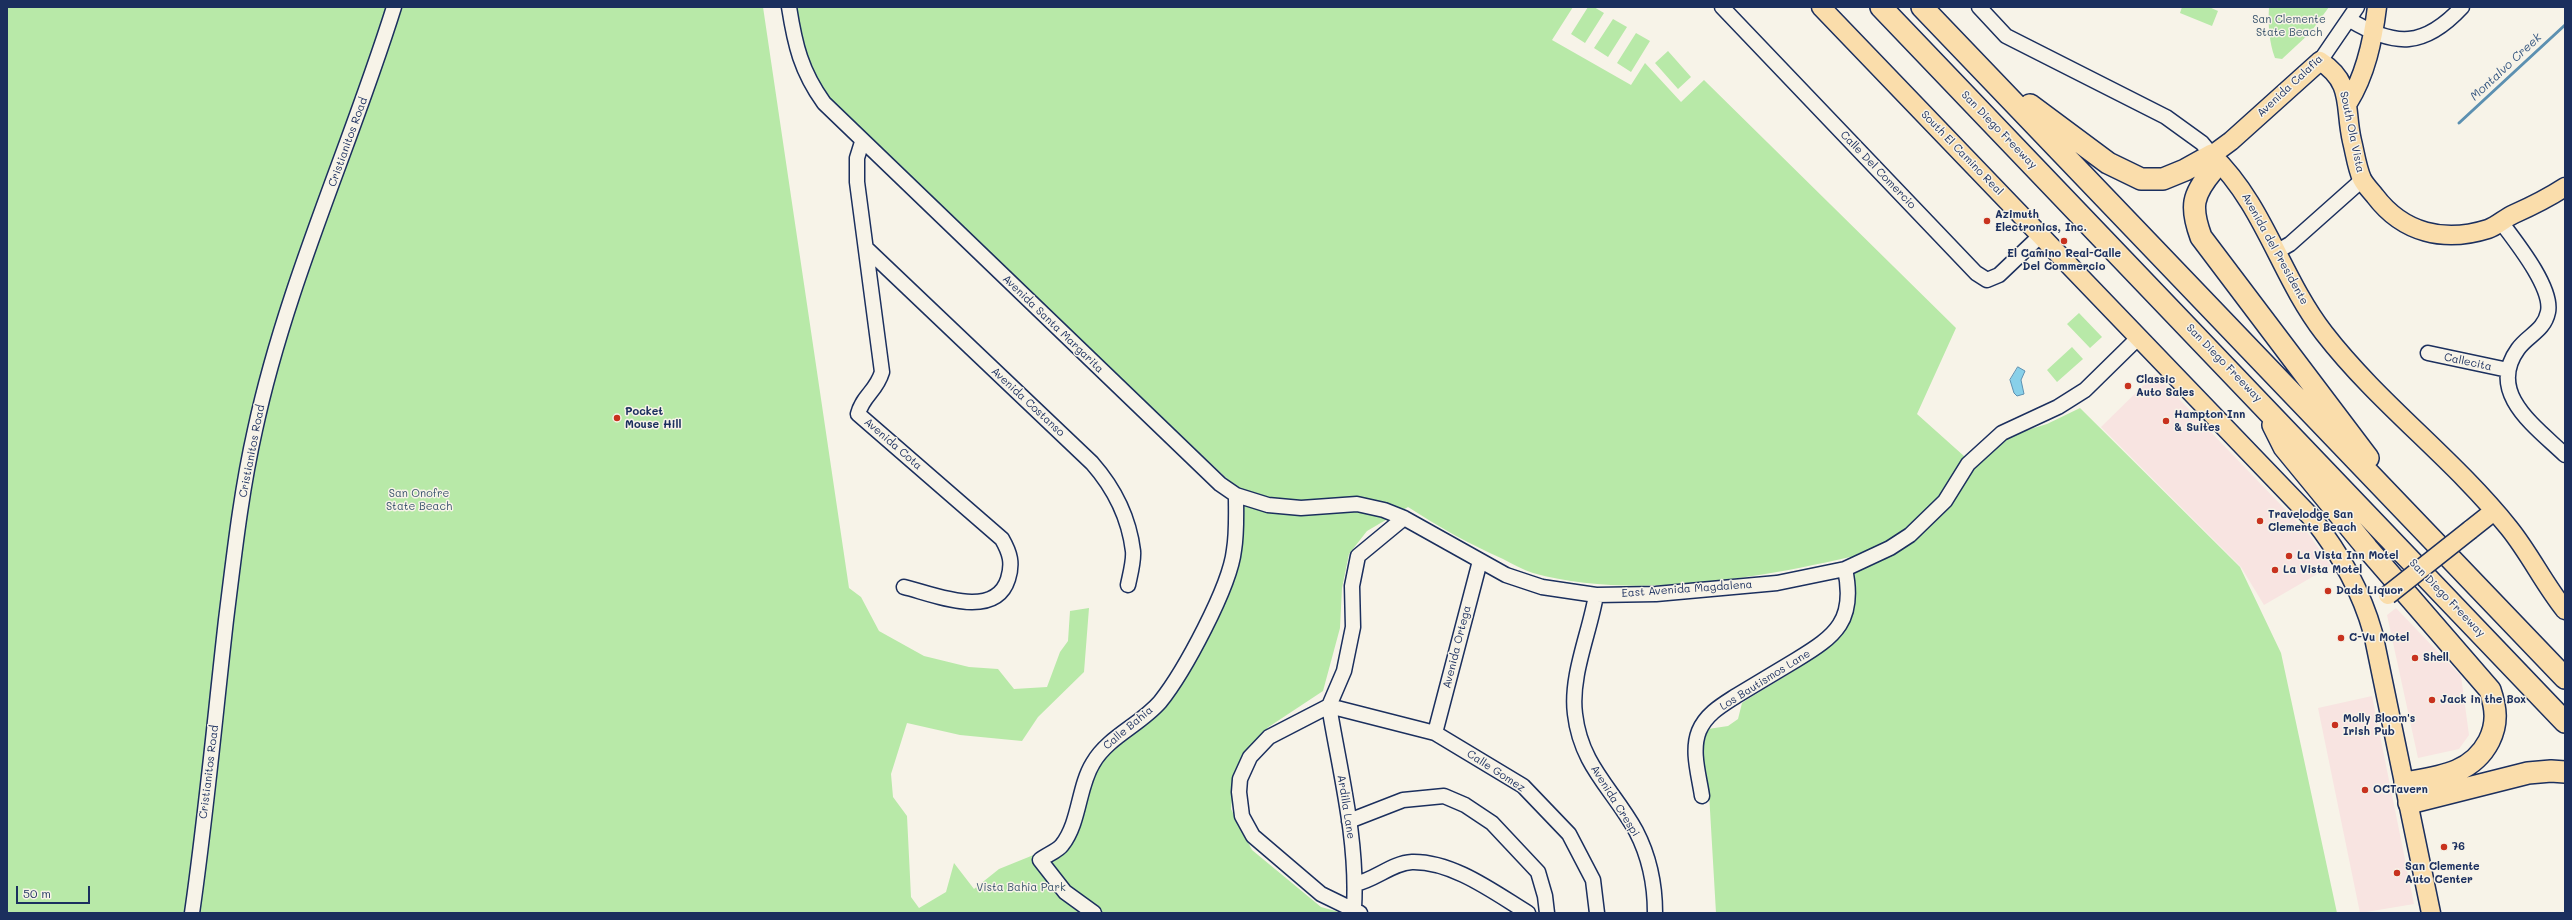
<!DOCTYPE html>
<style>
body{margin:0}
#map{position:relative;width:2572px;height:920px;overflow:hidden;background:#f7f3e8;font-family:Mali,sans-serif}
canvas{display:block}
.frame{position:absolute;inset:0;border:8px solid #1b2f5e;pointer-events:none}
.scale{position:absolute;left:16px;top:886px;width:74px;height:18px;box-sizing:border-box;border:2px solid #1b2f5e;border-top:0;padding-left:5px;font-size:12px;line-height:14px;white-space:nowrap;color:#1b2f5e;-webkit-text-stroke:3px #f7f3e8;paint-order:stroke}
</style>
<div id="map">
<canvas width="2572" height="920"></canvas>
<div class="frame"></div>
<div class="scale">50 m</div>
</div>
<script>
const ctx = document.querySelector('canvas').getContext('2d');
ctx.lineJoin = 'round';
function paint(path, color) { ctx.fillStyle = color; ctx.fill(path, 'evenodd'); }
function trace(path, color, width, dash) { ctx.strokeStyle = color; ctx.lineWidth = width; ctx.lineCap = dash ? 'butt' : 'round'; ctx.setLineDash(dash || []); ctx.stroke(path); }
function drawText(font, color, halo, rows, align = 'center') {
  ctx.font = font + ' Mali,sans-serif'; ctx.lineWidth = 3; ctx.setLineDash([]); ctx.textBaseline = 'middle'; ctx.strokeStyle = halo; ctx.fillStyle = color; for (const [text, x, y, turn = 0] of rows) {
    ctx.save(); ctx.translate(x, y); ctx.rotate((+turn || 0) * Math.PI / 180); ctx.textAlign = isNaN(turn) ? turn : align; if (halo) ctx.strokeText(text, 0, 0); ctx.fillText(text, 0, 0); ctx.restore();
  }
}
const built = new Path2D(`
 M 2155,374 L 2308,533 L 2331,566 L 2264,605 L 2241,567 L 2101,427 Z
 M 2396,608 L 2461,676 L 2469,735 L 2459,749 L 2418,758 L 2387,615 Z
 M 2372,696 L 2414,904 L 2360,913 L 2318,708 Z`);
const green = new Path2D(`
 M 7,7 L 763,7 L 849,588 L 861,597 L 879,631 L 924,656 L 969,667 L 998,669 L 1014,689 L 1047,687 L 1060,652 L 1068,641 L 1070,611 L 1089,608 L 1084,672 L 1038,717 L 1022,741 L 960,735 L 907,723 L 891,774 L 893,797 L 907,816 L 911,897 L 919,908 L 946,892 L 954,863 L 974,889 L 999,869 L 1036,854 C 1048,884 1053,895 1081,913 L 7,913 Z
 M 796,7 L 1573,7 L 1552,40 L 1631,85 L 1645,63 L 1681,102 L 1704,80 L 1956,328 L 1917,414 L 1974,465 L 2011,435 L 2047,424 L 2080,408 L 2240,567 L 2281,653 L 2337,913 L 1716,913 L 1709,793 L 1700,756 L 1708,729 L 1728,726 L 1738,719 L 1742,703 C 1769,685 1843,646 1852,617 C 1859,597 1854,577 1850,557 C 1754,579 1630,600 1533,573 C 1523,570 1513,564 1503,559 C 1469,544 1439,527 1408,507 L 1367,531 L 1349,554 L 1342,588 L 1340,628 L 1323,691 L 1267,728 L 1268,731 L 1242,758 L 1234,772 L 1231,809 L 1252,850 L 1321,907 L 1343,913 L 1101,913 L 1065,885 L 1048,860 L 1093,772 L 1109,751 L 1160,711 L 1214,620 L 1240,558 L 1237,488 L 960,227 L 820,89 L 802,47 Z
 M 1588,7 L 1594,7 L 1604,13 L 1585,43 L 1571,34 Z
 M 2182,7 L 2209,7 L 2218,11 L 2212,26 L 2180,13 Z
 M 2269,7 L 2329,7 L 2310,33 L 2282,59 L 2275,58 C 2269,42 2268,25 2269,7 Z
 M 1613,19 L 1627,27 L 1608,57 L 1594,48 Z
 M 1636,33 L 1650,41 L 1631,72 L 1617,63 Z
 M 1668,51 L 1691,77 L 1678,89 L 1655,63 Z
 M 2079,313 L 2102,337 L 2090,348 L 2067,324 Z
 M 2072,347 L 2083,359 L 2057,382 L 2047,370 Z`);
const water = new Path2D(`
 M 2018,367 L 2025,371 L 2021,380 L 2024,394 L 2017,396 L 2014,393 L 2010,380 Z`);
const stream = new Path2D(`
 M 2459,123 L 2565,25`);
const minor = new Path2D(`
 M 789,7 C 795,45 801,71 824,103 L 1220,484 L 1236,495 L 1268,505 L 1301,508 L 1357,504 L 1384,510 L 1404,518 L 1506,575 L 1542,587 L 1596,595 L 1656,594 L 1777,583 L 1845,569 L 1890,548 L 1910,535 L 1945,501 L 1968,464 L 2002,433 L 2058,407 L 2085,390 L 2138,338
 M 1722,7 L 1976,273 L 1987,280 L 1999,275 L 2041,235
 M 1979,7 L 2006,36 L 2166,117 L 2202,143 L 2212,155
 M 2350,20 C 2395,47 2424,48 2462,7
 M 2320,61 L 2357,7
 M 862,142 L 857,158 L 857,182 L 882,372 C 876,392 863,395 858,414 L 1002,539 C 1010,553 1013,563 1008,579 C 995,621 933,594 904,587
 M 2501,222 C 2516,242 2553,288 2548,312 C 2544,331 2528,335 2518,349 C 2486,393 2536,427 2565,455
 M 867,249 L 1092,463 C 1114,488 1129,518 1133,551 C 1134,561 1130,575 1128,585
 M 2276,252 L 2290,244 L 2362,180
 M 2428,353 L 2508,370
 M 1596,595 C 1590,632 1570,676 1575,714 C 1581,766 1613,789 1636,831 C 1649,856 1655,885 1655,913
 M 1329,706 L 1435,733 L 1523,786 L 1569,834 L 1593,880 L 1597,913
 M 1329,706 C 1340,772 1358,841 1354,908
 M 1435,733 L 1480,561
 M 1702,796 C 1699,775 1691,751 1699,731 C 1706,714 1722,705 1736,696 C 1756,684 1776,672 1796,660 C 1836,636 1856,620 1845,569
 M 1349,821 L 1403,800 L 1444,796 L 1465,805 L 1492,823 L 1538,872 L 1545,896 L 1547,913
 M 1355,884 C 1375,880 1392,863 1412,862 C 1453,861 1495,893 1528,913
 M 192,913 C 206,816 215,717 226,620 C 234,556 241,492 255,430 C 286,285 350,148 394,7
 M 1094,913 L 1065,892 L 1040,860 C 1046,855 1058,851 1062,845 C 1080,822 1078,787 1093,763 C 1108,737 1140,725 1160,702 C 1184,672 1230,587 1234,550 C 1237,532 1236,513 1236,495
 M 1360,913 L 1321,894 L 1253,836 L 1242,816 L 1239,792 L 1240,779 L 1250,757 L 1269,737 L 1329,706 L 1344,671 L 1353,627 L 1352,586 L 1358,556 L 1404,518`);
const major = new Path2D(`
 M 1821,7 L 2312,518 C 2340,553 2361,590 2373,633 L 2431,913
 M 2348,103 C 2366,74 2373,40 2377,7
 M 2565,187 C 2548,198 2532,206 2514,214 C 2505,218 2497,226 2488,229 C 2444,243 2403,233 2375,196 C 2371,191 2365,185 2362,179 C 2357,168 2355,153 2352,141 C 2344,107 2354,83 2320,61 L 2231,141 L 2212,155 C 2265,206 2280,276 2324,333 C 2379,404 2453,458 2509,528 C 2530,554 2544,584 2565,610
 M 2470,530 L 2494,511`);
const highway = new Path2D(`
 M 1881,7 L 2565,722
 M 1922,7 L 2565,678
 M 2030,105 L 2108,163 L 2141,179 L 2163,179 L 2185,170 L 2212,155 L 2213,170 C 2192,195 2190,207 2201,237 L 2368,458
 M 2273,425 L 2284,447 L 2367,548 L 2490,690 C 2496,708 2498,723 2489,741 C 2472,774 2439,777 2405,783
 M 2409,803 L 2528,773 L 2551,771 L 2565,772`);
const majorBridge = new Path2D(`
 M 2388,595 L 2470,530`);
const markers = [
 [1987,221,4,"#c8321e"],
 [2064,241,4,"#c8321e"],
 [2128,386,4,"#c8321e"],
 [617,418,4,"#c8321e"],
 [2166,421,4,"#c8321e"],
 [2260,521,4,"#c8321e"],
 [2289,556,4,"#c8321e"],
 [2275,570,4,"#c8321e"],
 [2328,591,4,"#c8321e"],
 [2341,638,4,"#c8321e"],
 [2415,658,4,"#c8321e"],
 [2432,700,4,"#c8321e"],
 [2335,725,4,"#c8321e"],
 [2365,790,4,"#c8321e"],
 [2444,847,4,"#c8321e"],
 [2397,873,4,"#c8321e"]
];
const parkNames = [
 ["San Clemente",2289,20],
 ["State Beach",2289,33],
 ["San Onofre",419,494],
 ["State Beach",419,507],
 ["Vista Bahia Park",1021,888]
];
const streetNames = [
 ["Avenida Calafia",2290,86,-43],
 ["San Diego Freeway",1999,130,46],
 ["South Ola Vista",2352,132,78],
 ["Cristianitos Road",348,142,-70],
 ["South El Camino Real",1962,153,46],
 ["Calle Del Comercio",1878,170,46],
 ["Avenida del Presidente",2275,249,61],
 ["Avenida Santa Margarita",1053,324,44],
 ["Callecita",2468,362,12],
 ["San Diego Freeway",2224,363,46],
 ["Avenida Costanso",1028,402,43],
 ["Avenida Cota",893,444,41],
 ["Cristianitos Road",252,451,-79],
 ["East Avenida Magdalena",1687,589,-4],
 ["San Diego Freeway",2447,598,46],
 ["Avenida Ortega",1457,647,-76],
 ["Los Bautismos Lane",1765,680,-32],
 ["Calle Bahia",1128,728,-40],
 ["Calle Gomez",1496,771,33],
 ["Cristianitos Road",209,772,-83],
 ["Avenida Crespi",1615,801,58],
 ["Ardilla Lane",1346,807,81]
];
const poiNames = [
 ["Azimuth",1995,215],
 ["Electronics, Inc.",1995,228],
 ["El Camino Real-Calle",2064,254,"center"],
 ["Del Commercio",2064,267,"center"],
 ["Classic",2136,380],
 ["Auto Sales",2136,393],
 ["Pocket",625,412],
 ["Mouse Hill",625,425],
 ["Hampton Inn",2174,415],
 ["& Suites",2174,428],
 ["Travelodge San",2268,515],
 ["Clemente Beach",2268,528],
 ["La Vista Inn Motel",2297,556],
 ["La Vista Motel",2283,570],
 ["Dads Liquor",2336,591],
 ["C-Vu Motel",2349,638],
 ["Shell",2423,658],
 ["Jack in the Box",2440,700],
 ["Molly Bloom's",2343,719],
 ["Irish Pub",2343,732],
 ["OCTavern",2373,790],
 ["76",2452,847],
 ["San Clemente",2405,867],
 ["Auto Center",2405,880]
];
const waterNames = [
 ["Montalvo Creek",2506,67,-43]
];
paint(built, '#f8e4e1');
paint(green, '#b8e9a8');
paint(water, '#88d0e9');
trace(water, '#5c90b1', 1);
trace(stream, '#5c90b1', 3);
trace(minor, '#1b2f5e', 17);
trace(major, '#1b2f5e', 21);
trace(highway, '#1b2f5e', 24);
trace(minor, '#f7f3e8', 14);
trace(major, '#faddab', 18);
trace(highway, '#faddab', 21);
trace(majorBridge, '#1b2f5e', 21, []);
trace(majorBridge, '#faddab', 18);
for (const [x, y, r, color] of markers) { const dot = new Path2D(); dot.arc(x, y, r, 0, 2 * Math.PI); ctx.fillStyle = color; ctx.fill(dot); trace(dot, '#f7f3e8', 1.5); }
drawText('11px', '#3a546d', '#f7f3e8', parkNames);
drawText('11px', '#1b2f5e', '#f7f3e8', streetNames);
drawText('bold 11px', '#1b2f5e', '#f7f3e8', poiNames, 'left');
drawText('italic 12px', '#365781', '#f7f3e8', waterNames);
</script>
